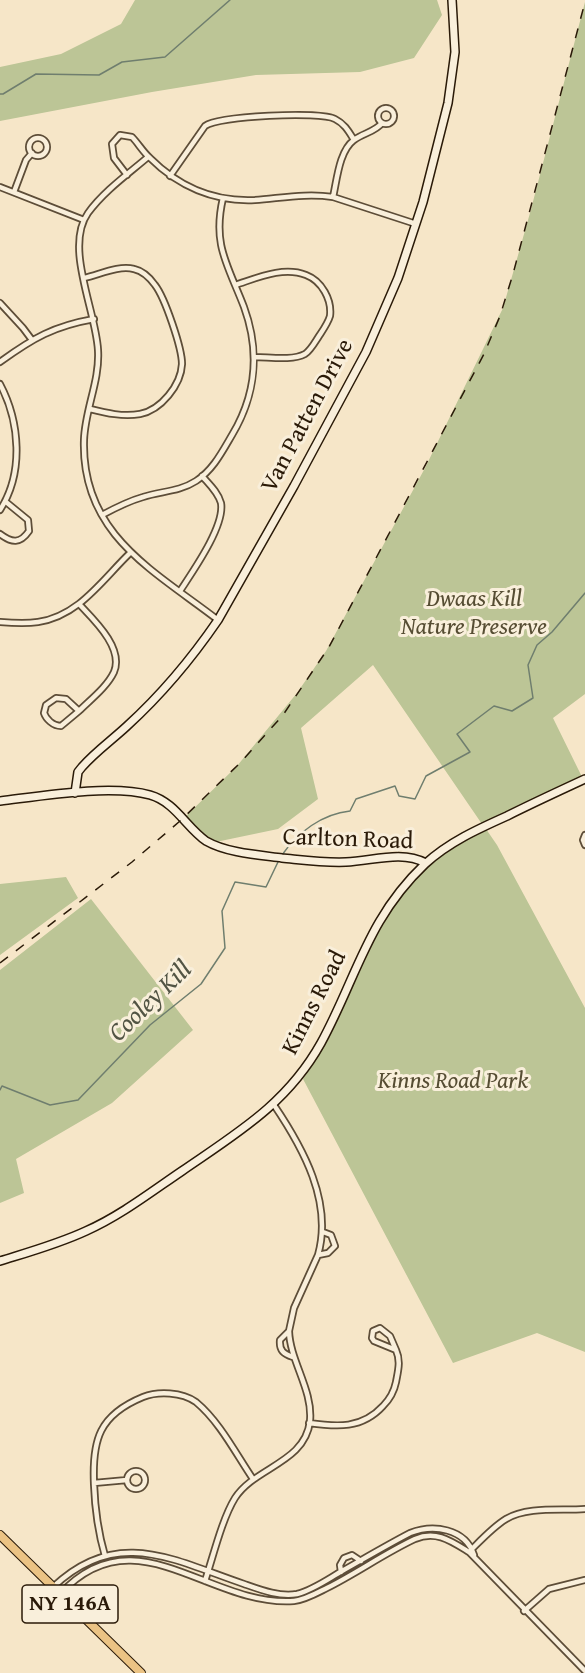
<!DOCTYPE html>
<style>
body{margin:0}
canvas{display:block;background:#f6e6c8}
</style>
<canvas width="585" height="1673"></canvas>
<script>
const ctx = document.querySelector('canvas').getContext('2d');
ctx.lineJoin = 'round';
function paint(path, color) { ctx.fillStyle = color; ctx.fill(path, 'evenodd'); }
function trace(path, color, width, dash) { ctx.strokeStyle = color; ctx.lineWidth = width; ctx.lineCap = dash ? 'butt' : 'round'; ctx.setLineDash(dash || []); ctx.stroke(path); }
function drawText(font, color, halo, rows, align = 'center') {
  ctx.font = font + ' "Gentium Book Plus",serif'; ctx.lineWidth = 6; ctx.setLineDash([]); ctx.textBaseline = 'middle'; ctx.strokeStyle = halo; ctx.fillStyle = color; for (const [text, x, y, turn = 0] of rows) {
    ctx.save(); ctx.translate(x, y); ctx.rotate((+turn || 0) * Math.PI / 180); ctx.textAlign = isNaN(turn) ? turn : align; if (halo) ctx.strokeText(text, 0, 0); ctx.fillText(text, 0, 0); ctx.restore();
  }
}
const green = new Path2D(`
 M 135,0 L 437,0 L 442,15 L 414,58 L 360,72 L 256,75 L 152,92 L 0,121 L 0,67 L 61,54 L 121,24 Z
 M 585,2 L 585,694 L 553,718 L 583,779 L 484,827 L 373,665 L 301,728 L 318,799 L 278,829 L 211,843 L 183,819 L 237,766 L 297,693 L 326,651 L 425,468 L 503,308 L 530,213 Z
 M 486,829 L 497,845 L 585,1008 L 585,1352 L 537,1333 L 453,1363 L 303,1079 C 329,1042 341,1005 360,964 C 380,918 411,874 453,846 C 464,840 475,835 486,829 Z
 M 66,877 L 78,898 L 0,955 L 0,884 Z
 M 91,899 L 193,1030 L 112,1103 L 16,1159 L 24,1193 L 0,1203 L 0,970 Z`);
const stream = new Path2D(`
 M 0,94 L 3,94 L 36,74 L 99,75 L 122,62 L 165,57 L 230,0
 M 282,855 C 298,832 322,814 350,811 L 356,799 L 395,786 L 399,796 L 415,799 L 426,776 L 470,752 L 457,734 L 494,706 L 512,711 L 533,698 L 528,665 L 537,645 L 552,632 L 585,593
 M 0,1090 L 2,1086 L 50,1105 L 78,1100 L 150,1025 L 201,984 L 225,948 L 222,911 L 235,882 L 266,887 L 278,862`);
const street = new Path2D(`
 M378 116a8 8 0 1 1 16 0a8 8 0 1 1-16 0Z
 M29 147a9 9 0 1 1 18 0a9 9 0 1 1-18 0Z
 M 148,157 C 128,174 104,191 88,213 C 64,247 96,311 98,350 C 100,381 85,409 84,440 C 81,534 153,570 218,620
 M 127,175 L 114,158 L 112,144 L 120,135 L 132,137 C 138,143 143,152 150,158 C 178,186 214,202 255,200 C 282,198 306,193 333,197 L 416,224
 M 170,176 L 205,126 C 218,116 320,111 335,119 C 345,124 349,132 354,140
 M 0,187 L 84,220
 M 14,192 L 26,160 L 32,153
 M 333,197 C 337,180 339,151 354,140 C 363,133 375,132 382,123
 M 84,278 C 99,275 118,265 134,269 C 143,271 150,278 155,285 C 165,298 182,348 182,364 C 181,385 161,410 140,414 C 123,417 106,413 90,409
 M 235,285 C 257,278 283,266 306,275 C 322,281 332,300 330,316 C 328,323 323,330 319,336 C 315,342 311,350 305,354 C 292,361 269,357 255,357
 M 0,303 L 23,328 L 32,340
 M 0,362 C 33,338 54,326 94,319
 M 0,384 C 20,422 24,473 0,510
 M 102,515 C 115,508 129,501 143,497 C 161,491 179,492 196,481 C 213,470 222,452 232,435 C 256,395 260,351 244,307 C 228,265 212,245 223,198
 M 0,534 C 12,543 20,544 29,531 L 28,520 L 6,502
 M 180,591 C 193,571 225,526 221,503 C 218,492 209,484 202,476
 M 0,622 C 12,623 25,624 38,622 C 79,616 102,580 130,553
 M 56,698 L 66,699 L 79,711 L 61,726 C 53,726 46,719 44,713 L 46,705 Z
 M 79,711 C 90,700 107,687 114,672 C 124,648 94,620 79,604
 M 585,835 L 583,840 L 585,845
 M 274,1105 C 303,1148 333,1202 318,1255
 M 380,1328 L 390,1336 L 396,1350 L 374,1341 L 372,1338 L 373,1331 Z
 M 293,1357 C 284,1354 279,1351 280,1340 L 289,1331 L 294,1308 L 318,1255 L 328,1253 L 335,1246 L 331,1235 L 323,1232
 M 309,1423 C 337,1427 362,1429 383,1406 C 390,1399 394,1392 396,1382 C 398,1371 401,1361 396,1350
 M127 1480a9 9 0 1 1 18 0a9 9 0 1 1-18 0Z
 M 94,1483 L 127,1480
 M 471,1550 C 482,1539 493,1527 506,1519 C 528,1506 561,1511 585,1509
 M 105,1556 C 98,1532 95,1510 94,1484 C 92,1440 99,1415 143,1397 C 158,1391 182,1392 196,1402 C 220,1422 236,1454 253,1479
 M 341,1572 L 340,1565 L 344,1558 L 352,1555 L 361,1561
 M 205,1581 C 213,1557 222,1519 235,1498 C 255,1467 305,1463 310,1421 C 313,1390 290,1361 289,1331
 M 53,1587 C 117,1526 173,1560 244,1584 C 261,1590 279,1597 297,1594 C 313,1590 328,1579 342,1571 C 365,1558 387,1545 410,1533 C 433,1524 465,1528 474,1555
 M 60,1594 C 136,1512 208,1607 294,1601 C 305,1600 317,1593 327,1588 C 357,1573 385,1553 415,1539 C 436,1530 451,1541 469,1552 L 585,1671
 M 524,1611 L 549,1589 L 585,1580`);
const secondary = new Path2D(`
 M 75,793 L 78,772 L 82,767 C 95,752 112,740 127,726 C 161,695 192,658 218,620 L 294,486 L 366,352 L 398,278 L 423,202 L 448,103 L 455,52 L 452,0
 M 0,801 C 41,796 111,784 150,795 C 175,802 186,827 206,841 C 227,853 259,855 282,858 C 303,860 325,863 346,862 C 373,861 401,850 426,863
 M 0,1261 C 29,1252 58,1244 86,1231 C 120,1216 151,1192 182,1171 C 237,1133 287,1104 321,1043 C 357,977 367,919 425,864 C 449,842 478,829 507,816 C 533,803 559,791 585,779`);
const primary = new Path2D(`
 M 0,1535 L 141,1673`);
const rail = new Path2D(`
 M 0,963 L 132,862 L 180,821 L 240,763 L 283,715 L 329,647 L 484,354 L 500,316 L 513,274 L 585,2`);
const shields = [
 [70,1604,96]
];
const shieldNames = [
 ["NY 146A",70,1604]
];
const streetNames = [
 ["Van Patten Drive",308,416,-62],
 ["Carlton Road",348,840,2],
 ["Kinns Road",315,1003,-63]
];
const parkNames = [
 ["Dwaas Kill",474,600],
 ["Nature Preserve",474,628],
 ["Kinns Road Park",453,1082]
];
const waterNames = [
 ["Cooley Kill",151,1002,-44]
];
paint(green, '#bcc596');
trace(stream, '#6f7e6e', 1.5);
trace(street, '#5d4d38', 8);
trace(secondary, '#2a1a08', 10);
trace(primary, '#2a1a08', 10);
trace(street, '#f9efdb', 4.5);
trace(secondary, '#f9efdb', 7);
trace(primary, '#ebc384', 8);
trace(rail, '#2a1a08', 1.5, [10, 10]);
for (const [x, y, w] of shields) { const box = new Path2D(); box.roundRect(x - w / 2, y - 19, w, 38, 4.5); ctx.fillStyle = '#f9efdb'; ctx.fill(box); trace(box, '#2a1a08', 1.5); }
drawText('bold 22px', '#2a1a08', null, shieldNames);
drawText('24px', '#2a1a08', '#f9efdb', streetNames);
drawText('italic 24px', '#564d33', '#f9efdb', parkNames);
drawText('italic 26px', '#525444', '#f9efdb', waterNames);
</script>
